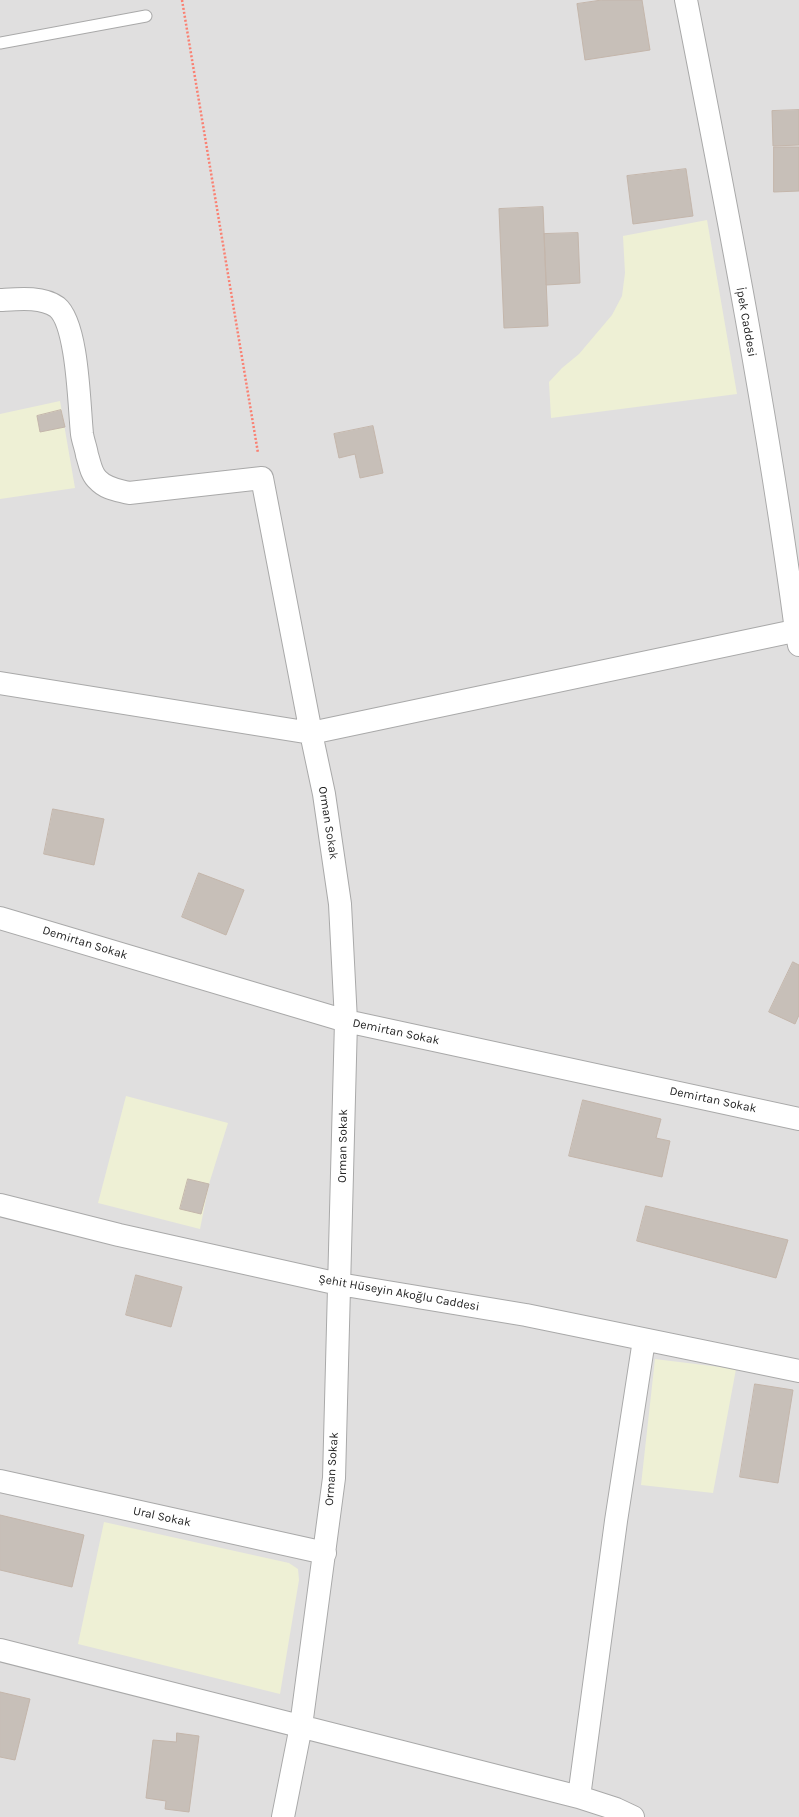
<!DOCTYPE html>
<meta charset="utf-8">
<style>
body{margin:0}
canvas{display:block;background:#f2efe9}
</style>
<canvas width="799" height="1817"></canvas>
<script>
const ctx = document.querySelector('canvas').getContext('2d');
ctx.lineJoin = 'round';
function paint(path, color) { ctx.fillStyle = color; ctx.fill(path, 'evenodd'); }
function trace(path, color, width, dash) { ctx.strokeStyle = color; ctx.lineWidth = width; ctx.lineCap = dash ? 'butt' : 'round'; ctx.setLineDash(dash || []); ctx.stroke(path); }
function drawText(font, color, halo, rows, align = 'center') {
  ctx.font = font + ' Karla,sans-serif'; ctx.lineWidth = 4; ctx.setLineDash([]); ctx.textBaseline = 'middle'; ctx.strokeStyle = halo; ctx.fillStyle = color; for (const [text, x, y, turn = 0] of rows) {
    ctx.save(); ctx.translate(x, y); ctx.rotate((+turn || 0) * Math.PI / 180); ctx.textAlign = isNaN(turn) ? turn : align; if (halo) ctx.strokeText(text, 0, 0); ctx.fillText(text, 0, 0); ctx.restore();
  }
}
const residential = new Path2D(`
 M 0,0 L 799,0 L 799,1817 L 0,1817 Z`);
const farmland = new Path2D(`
 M 707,220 L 737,394 L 551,418 L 549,382 L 562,368 L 579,354 L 612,315 L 622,296 L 625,273 L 623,236 Z
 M 60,401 L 75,488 L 0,499 L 0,414 Z
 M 126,1096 L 228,1123 L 209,1184 L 200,1229 L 98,1203 Z
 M 655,1359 L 736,1369 L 713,1493 L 641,1485 Z
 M 104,1522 L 289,1563 L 298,1569 L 299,1580 L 280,1694 L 78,1644 Z`);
const building = new Path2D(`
 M 602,0 L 642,0 L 650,50 L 585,60 L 577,4 Z
 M 799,110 L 799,145 L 773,146 L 772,111 Z
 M 774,147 L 799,147 L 799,191 L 774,192 Z
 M 686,169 L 693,216 L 633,224 L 627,176 Z
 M 543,207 L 548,326 L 504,328 L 499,209 Z
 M 578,233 L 580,283 L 546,285 L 544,234 Z
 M 61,410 L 65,427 L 40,432 L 37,416 Z
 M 373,426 L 383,473 L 360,478 L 355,454 L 339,458 L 334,434 Z
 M 53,809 L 104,819 L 94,865 L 44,854 Z
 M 199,873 L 244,890 L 226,935 L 182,917 Z
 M 793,962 L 799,965 L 799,1015 L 795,1024 L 769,1012 Z
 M 583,1100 L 661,1119 L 656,1138 L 670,1141 L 662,1177 L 569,1156 Z
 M 188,1179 L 209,1184 L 201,1214 L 180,1209 Z
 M 646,1206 L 788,1240 L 776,1278 L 637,1241 Z
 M 136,1275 L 182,1287 L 171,1327 L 126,1315 Z
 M 755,1384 L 793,1390 L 778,1483 L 740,1477 Z
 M 0,1515 L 84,1535 L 72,1587 L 0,1570 Z
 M 0,1692 L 30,1699 L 15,1760 L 0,1757 Z
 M 177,1733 L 199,1736 L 189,1812 L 165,1809 L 166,1801 L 146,1798 L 153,1740 L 176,1742 Z`);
const path = new Path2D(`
 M 182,0 L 258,453`);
const service = new Path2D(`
 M 0,43 L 146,16`);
const minor = new Path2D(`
 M 0,300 C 17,299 42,296 57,307 C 78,324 79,406 82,434 C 83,441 86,448 87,455 C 90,464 91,474 98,480 C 106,489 118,490 129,493 L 262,478 L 311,733 L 324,794 L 340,904 L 346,1021 L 334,1478 L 301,1726 L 283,1817
 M 0,683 L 311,733 L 799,630
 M 0,918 L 346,1021 L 799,1119
 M 0,1205 L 119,1235 L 339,1284 L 526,1315 L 799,1371
 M 0,1481 L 325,1553
 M 0,1650 L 579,1797 L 616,1809 L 633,1817
 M 579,1797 L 616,1521 L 644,1340`);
const tertiary = new Path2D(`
 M 686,0 C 727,209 768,419 796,630 L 799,645`);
const streetNames = [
 ["İpek Caddesi",746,322,80],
 ["Orman Sokak",328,823,81],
 ["Demirtan Sokak",85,943,17],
 ["Demirtan Sokak",396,1032,12],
 ["Demirtan Sokak",713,1100,12],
 ["Orman Sokak",343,1146,-89],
 ["Şehit Hüseyin Akoğlu Caddesi",399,1293,10],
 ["Orman Sokak",332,1469,-86],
 ["Ural Sokak",162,1517,12]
];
paint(residential, '#e0dfdf');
paint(farmland, '#eef0d5');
paint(building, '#c7bfb8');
trace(building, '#c4b6ab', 1);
trace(service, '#a9a9a9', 13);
trace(minor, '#a9a9a9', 24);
trace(tertiary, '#a9a9a9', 24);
trace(path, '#fa8072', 2.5, [2, 2]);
trace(service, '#fff', 11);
trace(minor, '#fff', 22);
trace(tertiary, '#fff', 22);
drawText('12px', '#222', '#fff', streetNames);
</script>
